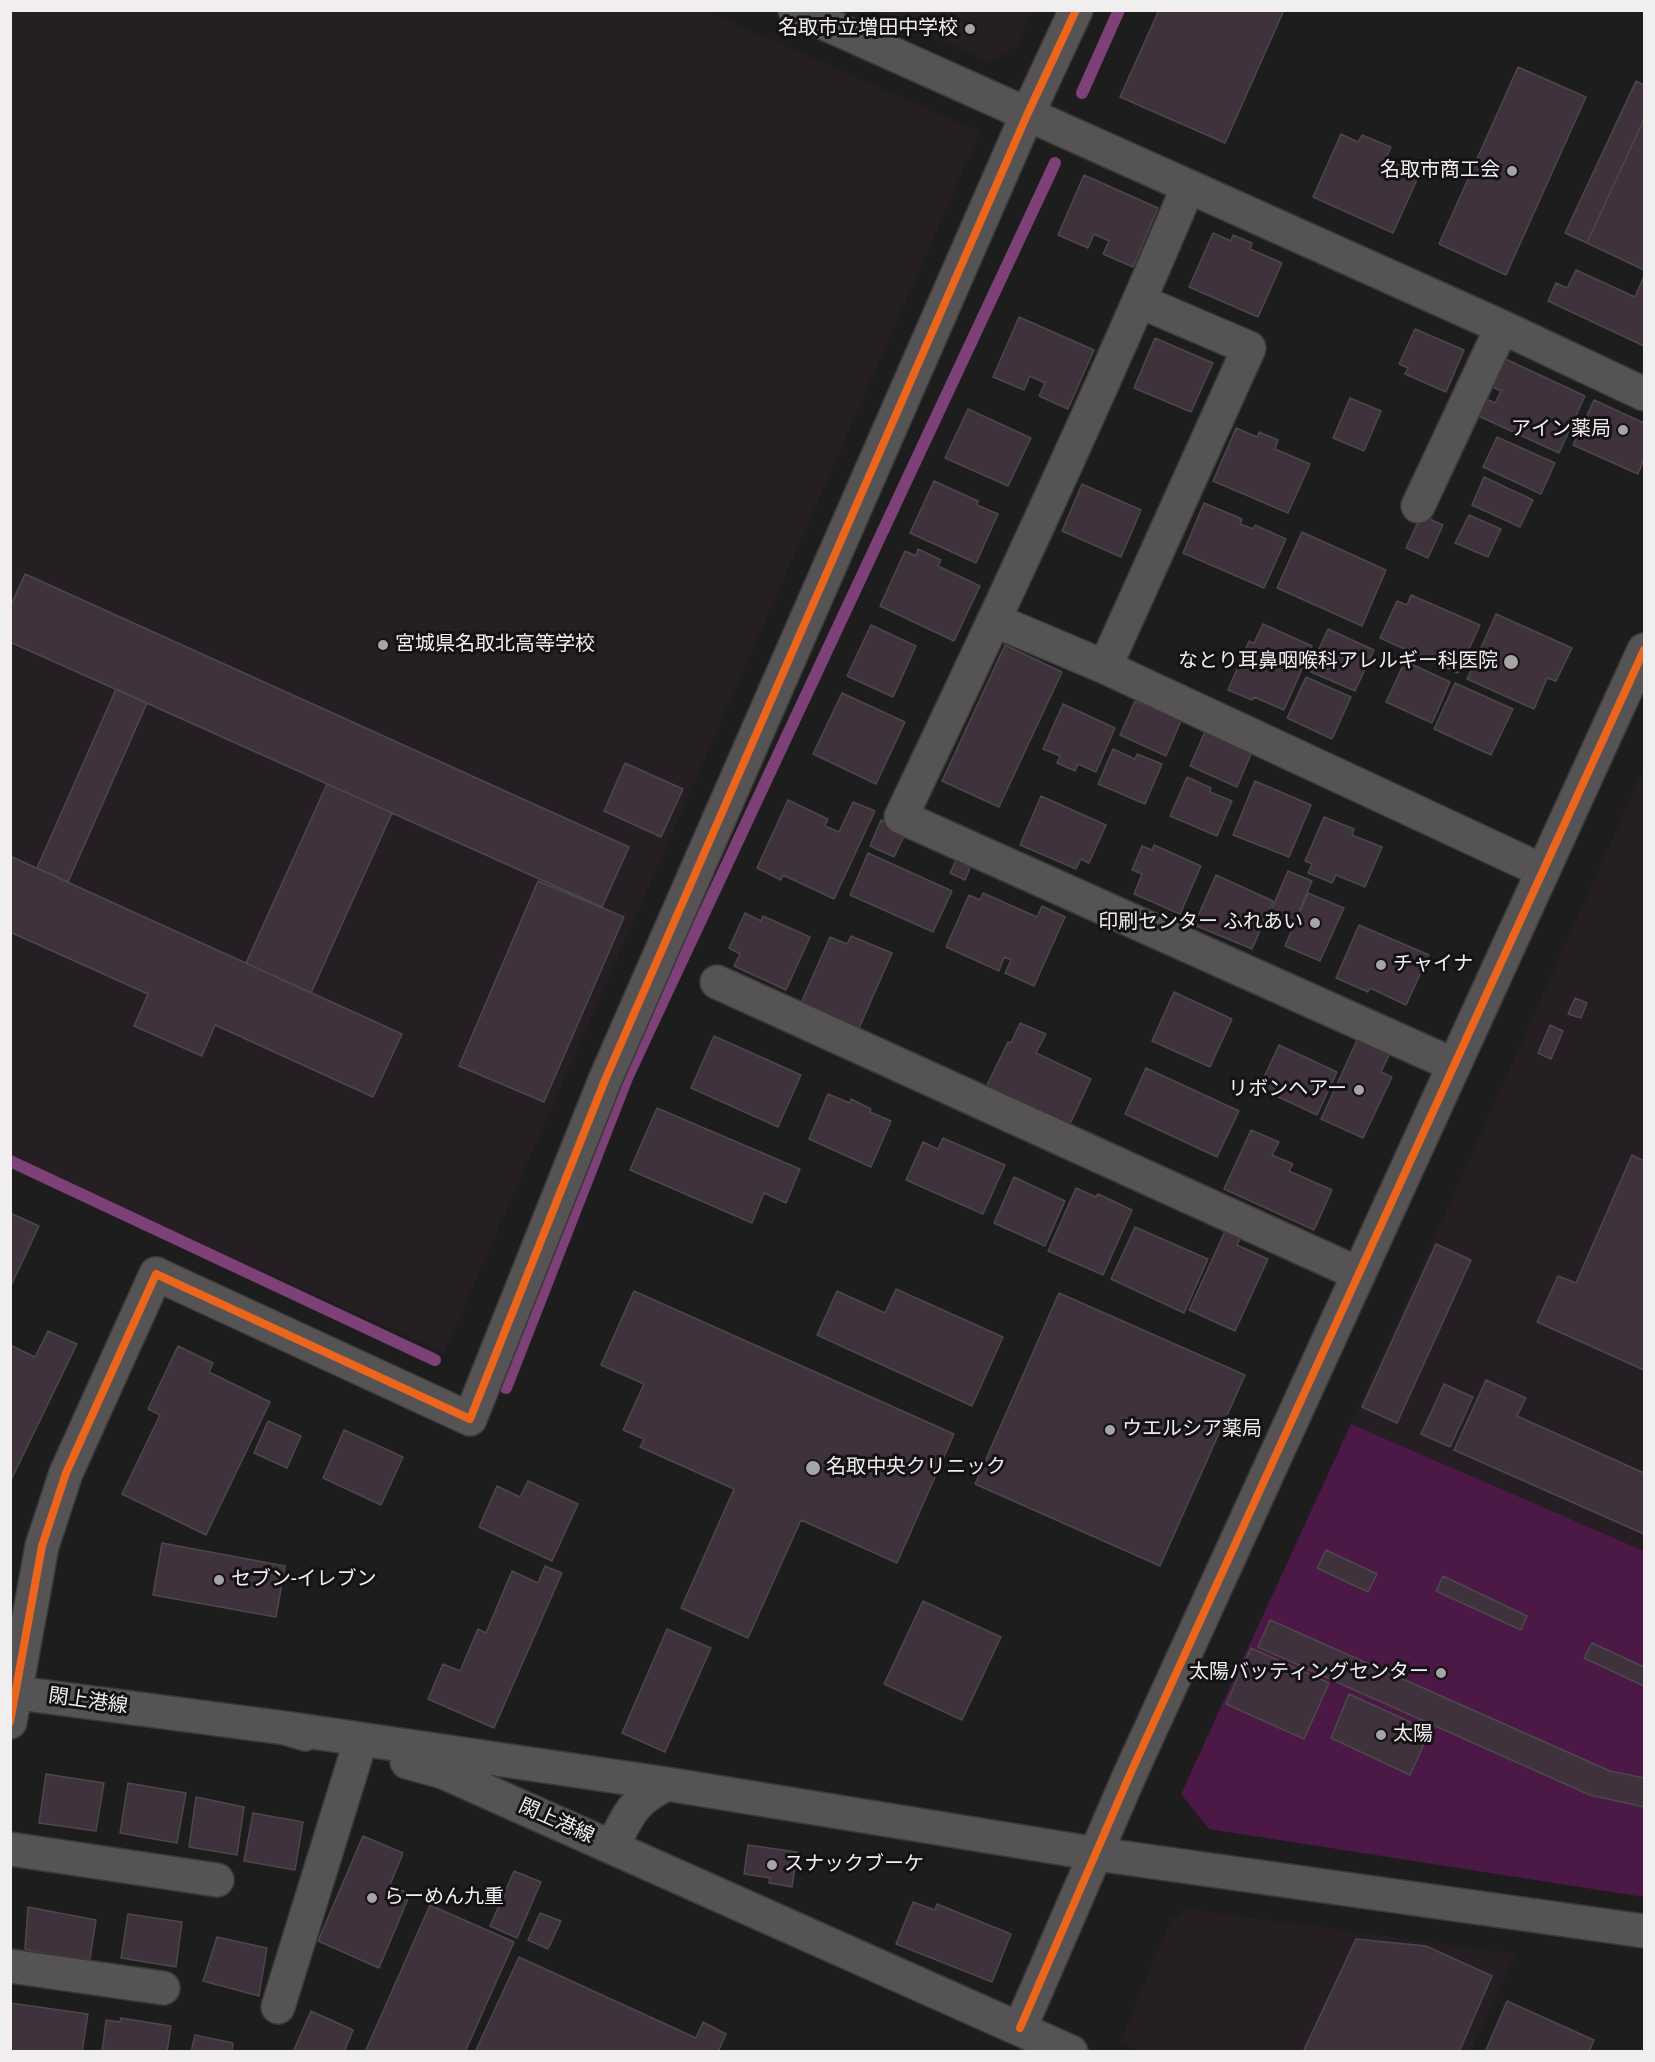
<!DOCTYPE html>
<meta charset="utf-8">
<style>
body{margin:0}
#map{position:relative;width:1655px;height:2062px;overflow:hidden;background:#1d1d1d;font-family:Roboto,sans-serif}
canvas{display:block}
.frame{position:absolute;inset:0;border:12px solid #f0eeef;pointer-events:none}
</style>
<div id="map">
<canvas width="1655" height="2062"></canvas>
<div class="frame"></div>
</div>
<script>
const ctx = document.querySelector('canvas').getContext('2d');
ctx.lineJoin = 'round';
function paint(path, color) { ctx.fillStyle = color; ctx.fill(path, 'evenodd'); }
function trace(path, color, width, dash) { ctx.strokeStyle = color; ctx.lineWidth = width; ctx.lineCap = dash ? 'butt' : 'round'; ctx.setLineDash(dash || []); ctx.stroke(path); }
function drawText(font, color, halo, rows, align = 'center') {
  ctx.font = font + ' Roboto,"Noto Sans JP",sans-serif'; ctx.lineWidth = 6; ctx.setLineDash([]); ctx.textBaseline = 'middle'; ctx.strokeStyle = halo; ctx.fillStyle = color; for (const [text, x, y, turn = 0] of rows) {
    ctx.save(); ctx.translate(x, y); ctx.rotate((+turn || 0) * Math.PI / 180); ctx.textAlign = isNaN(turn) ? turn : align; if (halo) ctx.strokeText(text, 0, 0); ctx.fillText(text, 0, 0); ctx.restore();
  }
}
const built = new Path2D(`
 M 11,11 L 706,11 L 980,132 L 444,1353 L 11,1157 Z
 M 875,11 L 1032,11 L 1016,47 L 990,62 Z
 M 1644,768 L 1644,1551 L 1351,1424 Z
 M 1188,1909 L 1516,1954 L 1471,2051 L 1141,2052 L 1120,2042 L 1171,1919 Z`);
const green = new Path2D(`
 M 1351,1424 L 1644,1551 L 1644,1897 L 1209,1829 L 1181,1794 Z`);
const stream = new Path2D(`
 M 1082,93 L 1119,10
 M 10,1161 L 435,1360
 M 506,1388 L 627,1078 L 1055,163`);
const building = new Path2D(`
 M 1159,10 L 1284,10 L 1225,143 L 1120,97 Z
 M 1518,67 L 1586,97 L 1506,275 L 1439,244 Z
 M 1636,81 L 1644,85 L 1644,119 L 1587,243 L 1565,233 Z
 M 1644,119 L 1644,270 L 1587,243 Z
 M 1341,134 L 1358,142 L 1362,135 L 1391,147 L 1386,158 L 1420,173 L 1393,233 L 1313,197 Z
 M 1084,175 L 1158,208 L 1133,267 L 1103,254 L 1109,241 L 1094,234 L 1088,248 L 1058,235 Z
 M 1213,233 L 1231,241 L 1233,235 L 1252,243 L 1250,249 L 1282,263 L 1258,317 L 1189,287 Z
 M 1576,270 L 1635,297 L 1644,276 L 1644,346 L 1548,301 L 1556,283 L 1567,288 Z
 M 1019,317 L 1094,350 L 1068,409 L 1039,396 L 1045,383 L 1030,376 L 1024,390 L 993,377 Z
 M 1415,329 L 1464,350 L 1446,392 L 1405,374 L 1408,368 L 1399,364 Z
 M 1155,338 L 1213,363 L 1191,412 L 1134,388 Z
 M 1499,356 L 1585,396 L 1559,453 L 1472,413 L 1480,396 L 1495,403 L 1501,391 L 1486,384 Z
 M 1350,398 L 1381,411 L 1364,451 L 1333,438 Z
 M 1594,400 L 1644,423 L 1644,459 L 1638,474 L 1573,445 Z
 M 968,409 L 1031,438 L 1008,486 L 945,458 Z
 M 1236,428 L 1257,437 L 1259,432 L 1278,440 L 1275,449 L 1310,464 L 1288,513 L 1213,481 Z
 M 1497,437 L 1555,463 L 1541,494 L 1483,467 Z
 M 1484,477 L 1533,500 L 1520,527 L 1472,505 Z
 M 934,481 L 978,501 L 977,505 L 998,514 L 976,563 L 910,533 Z
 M 1082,484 L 1141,510 L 1121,557 L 1062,531 Z
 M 1204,503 L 1242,519 L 1240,524 L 1253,529 L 1255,525 L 1286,539 L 1264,588 L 1183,553 Z
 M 1421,515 L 1443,525 L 1428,558 L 1406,548 Z
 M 1469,515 L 1501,529 L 1488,557 L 1455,543 Z
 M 1302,532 L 1386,570 L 1362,626 L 1277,588 Z
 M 918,549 L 941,560 L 938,566 L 980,586 L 954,641 L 880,606 L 905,551 L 916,556 Z
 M 25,574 L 629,847 L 602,907 L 10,642 L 10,607 Z
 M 1411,595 L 1480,625 L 1458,673 L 1380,638 L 1397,601 L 1407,605 Z
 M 1496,614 L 1572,648 L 1556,681 L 1547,678 L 1534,709 L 1467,679 Z
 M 1263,624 L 1312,646 L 1284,710 L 1254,697 L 1252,700 L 1228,690 L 1249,641 L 1254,643 Z
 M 871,625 L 916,646 L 893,697 L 847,676 Z
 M 1328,629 L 1374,650 L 1355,691 L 1309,671 Z
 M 1005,645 L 1062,672 L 999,807 L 942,781 Z
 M 1405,661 L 1450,682 L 1432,723 L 1386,702 Z
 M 1306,677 L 1351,697 L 1332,739 L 1287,718 Z
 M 1455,683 L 1513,709 L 1491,755 L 1434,729 Z
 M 116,689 L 147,703 L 68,882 L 37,868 Z
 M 842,693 L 905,722 L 876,784 L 813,754 Z
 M 1135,701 L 1157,710 L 1159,705 L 1183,716 L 1166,756 L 1120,735 Z
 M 1063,704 L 1115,728 L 1096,772 L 1078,764 L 1075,771 L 1057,763 L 1060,756 L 1043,749 Z
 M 1207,727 L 1252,752 L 1237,787 L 1190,766 Z
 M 1113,749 L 1135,759 L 1137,754 L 1162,764 L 1145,804 L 1098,784 Z
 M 625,763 L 683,789 L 661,837 L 604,811 Z
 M 1187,777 L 1211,788 L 1210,792 L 1232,801 L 1217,836 L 1170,816 Z
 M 1255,781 L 1311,805 L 1289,857 L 1233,835 Z
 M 327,784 L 392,813 L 311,993 L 246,963 Z
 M 1041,796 L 1106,825 L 1089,863 L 1081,859 L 1076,869 L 1020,845 Z
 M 788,800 L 828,819 L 825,826 L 839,832 L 853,802 L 875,811 L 834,899 L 783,875 L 781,880 L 757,868 Z
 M 1324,817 L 1354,829 L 1352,835 L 1382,847 L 1365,887 L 1336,875 L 1332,883 L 1308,873 L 1312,864 L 1305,861 Z
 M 881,820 L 906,832 L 894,857 L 870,846 Z
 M 1154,845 L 1201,866 L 1180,914 L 1134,894 L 1142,874 L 1132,870 L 1142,846 L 1152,850 Z
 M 960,851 L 974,858 L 965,880 L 950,873 Z
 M 868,853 L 952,891 L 933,932 L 850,895 Z
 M 10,856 L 402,1034 L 373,1097 L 215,1025 L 202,1056 L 134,1026 L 148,994 L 10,932 Z
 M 1288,871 L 1312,881 L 1293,926 L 1269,915 Z
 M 1216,875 L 1273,901 L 1252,949 L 1194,925 Z
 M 538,881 L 624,917 L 544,1102 L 459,1066 Z
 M 983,893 L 1037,917 L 1042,906 L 1065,917 L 1034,986 L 1005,973 L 1011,960 L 1004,957 L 999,971 L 946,947 L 969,895 L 980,900 Z
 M 1308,893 L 1344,908 L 1320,961 L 1285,946 Z
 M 745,913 L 761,921 L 763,916 L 810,937 L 786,990 L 734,966 L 740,954 L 729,948 Z
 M 1359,925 L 1429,955 L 1406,1005 L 1370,988 L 1368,992 L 1336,978 Z
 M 851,936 L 892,953 L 859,1028 L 801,1003 L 830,937 L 847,944 Z
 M 1174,992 L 1232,1019 L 1210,1067 L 1152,1041 Z
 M 1575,998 L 1587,1003 L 1581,1018 L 1568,1014 Z
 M 1020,1023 L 1046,1034 L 1036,1053 L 1091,1079 L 1069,1126 L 986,1087 L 1008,1042 L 1011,1043 Z
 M 1550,1025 L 1563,1031 L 1551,1059 L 1538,1053 Z
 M 714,1036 L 801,1075 L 778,1127 L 691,1088 Z
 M 1358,1038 L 1390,1053 L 1381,1072 L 1392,1077 L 1363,1138 L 1321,1119 Z
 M 1279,1045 L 1337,1072 L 1317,1115 L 1259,1088 Z
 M 1146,1068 L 1239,1111 L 1217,1157 L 1125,1114 Z
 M 828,1094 L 850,1103 L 851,1099 L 871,1109 L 870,1112 L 891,1121 L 871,1167 L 809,1139 Z
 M 657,1108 L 800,1169 L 786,1203 L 764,1193 L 752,1223 L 630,1170 Z
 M 1251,1130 L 1279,1142 L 1272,1155 L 1293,1164 L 1289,1171 L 1332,1190 L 1314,1230 L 1224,1189 Z
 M 943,1138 L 1005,1165 L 983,1214 L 906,1180 L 923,1142 L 938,1149 Z
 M 1632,1155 L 1644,1161 L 1644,1370 L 1537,1322 L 1558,1276 L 1576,1283 Z
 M 1014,1177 L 1065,1201 L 1045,1246 L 994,1223 Z
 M 1076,1188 L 1096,1197 L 1098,1194 L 1132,1210 L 1103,1275 L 1048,1251 Z
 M 10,1213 L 39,1226 L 10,1288 Z
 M 1135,1227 L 1208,1259 L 1184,1313 L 1111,1279 Z
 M 1226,1229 L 1241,1236 L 1237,1245 L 1268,1259 L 1235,1331 L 1189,1310 Z
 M 1436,1244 L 1471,1260 L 1397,1423 L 1362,1407 Z
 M 896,1289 L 1003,1337 L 972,1406 L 817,1335 L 837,1291 L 885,1313 Z
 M 634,1291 L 954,1434 L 897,1563 L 801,1520 L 748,1638 L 681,1608 L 734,1489 L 640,1447 L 644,1439 L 623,1430 L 644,1384 L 601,1365 Z
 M 1059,1293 L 1245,1375 L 1160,1566 L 975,1484 Z
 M 48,1331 L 77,1344 L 10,1482 L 10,1345 L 35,1357 Z
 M 178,1346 L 213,1363 L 209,1372 L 270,1402 L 206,1535 L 122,1494 L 160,1415 L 148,1409 Z
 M 1486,1380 L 1526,1398 L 1517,1416 L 1644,1473 L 1644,1534 L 1454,1450 Z
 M 1444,1384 L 1473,1397 L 1450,1447 L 1421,1434 Z
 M 268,1421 L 301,1436 L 287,1468 L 254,1453 Z
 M 344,1430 L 403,1457 L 381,1505 L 323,1478 Z
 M 528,1481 L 578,1504 L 552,1561 L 479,1527 L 497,1486 L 520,1497 Z
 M 162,1543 L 285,1566 L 276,1617 L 153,1595 Z
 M 1326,1550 L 1377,1574 L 1368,1592 L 1317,1568 Z
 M 545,1566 L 562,1573 L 494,1728 L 428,1699 L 443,1664 L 460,1671 L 478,1629 L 486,1633 L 512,1571 L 538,1583 Z
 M 1443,1576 L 1527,1616 L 1521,1630 L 1436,1591 Z
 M 923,1601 L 1001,1637 L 962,1720 L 884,1684 Z
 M 1270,1620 L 1610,1771 L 1644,1778 L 1644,1807 L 1590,1795 L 1258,1647 Z
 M 667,1629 L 711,1648 L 665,1752 L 622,1733 Z
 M 1592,1643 L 1644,1667 L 1644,1686 L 1584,1658 Z
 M 1251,1648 L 1329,1683 L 1304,1739 L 1226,1704 Z
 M 1349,1694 L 1430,1731 L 1410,1775 L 1331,1738 Z
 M 46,1774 L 104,1783 L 96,1831 L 39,1823 Z
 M 128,1783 L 186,1793 L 177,1843 L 120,1833 Z
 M 196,1797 L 244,1807 L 237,1855 L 189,1847 Z
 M 253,1813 L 303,1822 L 295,1870 L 244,1861 Z
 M 363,1836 L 403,1853 L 390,1885 L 410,1894 L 379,1968 L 318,1941 Z
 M 748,1845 L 797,1852 L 792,1887 L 769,1883 L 770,1878 L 744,1874 Z
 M 514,1871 L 541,1882 L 517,1938 L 490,1926 Z
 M 913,1902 L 935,1910 L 937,1904 L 1011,1934 L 992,1982 L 896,1944 Z
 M 430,1905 L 514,1942 L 465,2052 L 365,2052 Z
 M 28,1907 L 96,1920 L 89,1965 L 25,1949 Z
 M 540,1913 L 561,1921 L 548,1949 L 528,1940 Z
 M 128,1914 L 182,1922 L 176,1967 L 121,1958 Z
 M 217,1937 L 267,1948 L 259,1996 L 203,1981 Z
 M 1356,1939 L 1426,1946 L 1492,1976 L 1459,2052 L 1303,2052 Z
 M 519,1957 L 696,2038 L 703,2022 L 726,2034 L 718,2052 L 475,2052 Z
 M 1507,2001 L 1594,2040 L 1589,2052 L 1485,2052 Z
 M 10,2003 L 88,2014 L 82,2052 L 10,2052 Z
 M 311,2011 L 353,2030 L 344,2052 L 293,2052 Z
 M 121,2018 L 171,2026 L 167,2052 L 102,2052 L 106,2020 L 120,2022 Z
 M 195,2035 L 233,2043 L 232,2052 L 191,2052 Z`);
const street = new Path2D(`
 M 795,10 L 1502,327 L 1644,394
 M 1188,187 C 1098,400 1000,609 901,817 L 1454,1065
 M 1418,506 L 1502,327
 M 994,620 L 1105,667 L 1543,871
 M 1105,667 L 1249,348 L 1139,301
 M 717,982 L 1359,1274
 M 156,1274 L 470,1419 L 605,1080 L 1027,115 L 1076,10
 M 10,1849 L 217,1880
 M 10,1966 L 163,1988
 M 278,2007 L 358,1749`);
const secondary = new Path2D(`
 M 10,1692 L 285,1728 L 305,1734
 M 10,1722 L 42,1546 L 66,1473 L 156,1274
 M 285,1728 L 667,1784 L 1097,1854 L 1644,1931
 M 407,1762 L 443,1772 L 1071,2052
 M 612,1847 C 628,1815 633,1800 667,1784
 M 1020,2028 L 1131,1772 L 1644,650`);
const cycleway = new Path2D(`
 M 10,1722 L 42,1546 L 66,1473 L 156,1274 L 470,1419 L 605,1080 L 1027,115 L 1076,10
 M 1020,2028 L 1131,1772 L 1644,650`);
const markers = [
 [970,29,6,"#a6a5a6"],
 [1512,171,6,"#a6a5a6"],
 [1623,430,6,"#a6a5a6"],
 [383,645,6,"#a6a5a6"],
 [1511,662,8,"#a6a5a6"],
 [1315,923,6,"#a6a5a6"],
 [1381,965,6,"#a6a5a6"],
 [1359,1090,6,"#a6a5a6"],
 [1110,1430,6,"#a6a5a6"],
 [813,1468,8,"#a6a5a6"],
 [219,1580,6,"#a6a5a6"],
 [1441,1673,6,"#a6a5a6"],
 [1381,1735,6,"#a6a5a6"],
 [772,1865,6,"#a6a5a6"],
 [372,1898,6,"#a6a5a6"]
];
const poiNames = [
 ["名取市立増田中学校",958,29,"right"],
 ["名取市商工会",1500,171,"right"],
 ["アイン薬局",1611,430,"right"],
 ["宮城県名取北高等学校",395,645],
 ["なとり耳鼻咽喉科アレルギー科医院",1498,662,"right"],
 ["印刷センター ふれあい",1303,923,"right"],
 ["チャイナ",1393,965],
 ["リボンヘアー",1347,1090,"right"],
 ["ウエルシア薬局",1122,1430],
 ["名取中央クリニック",826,1468],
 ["セブン-イレブン",231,1580],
 ["太陽バッティングセンター",1429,1673,"right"],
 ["太陽",1393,1735],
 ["スナックブーケ",784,1865],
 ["らーめん九重",384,1898]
];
const streetNames = [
 ["閖上港線",88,1702,8],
 ["閖上港線",556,1822,24]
];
paint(built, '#251f24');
paint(green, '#4c1947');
trace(stream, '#7e4177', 12);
paint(building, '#3f323d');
trace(building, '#4a494a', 1.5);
trace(street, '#393939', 36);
trace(secondary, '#393939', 36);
trace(street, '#555354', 33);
trace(secondary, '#555354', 33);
trace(cycleway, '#eb651d', 8);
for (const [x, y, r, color] of markers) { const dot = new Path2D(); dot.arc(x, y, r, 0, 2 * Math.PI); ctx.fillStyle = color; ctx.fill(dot); trace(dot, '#151215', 2); }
drawText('20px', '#f0eeef', '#151215', poiNames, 'left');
drawText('20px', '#f0eeef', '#151215', streetNames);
</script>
